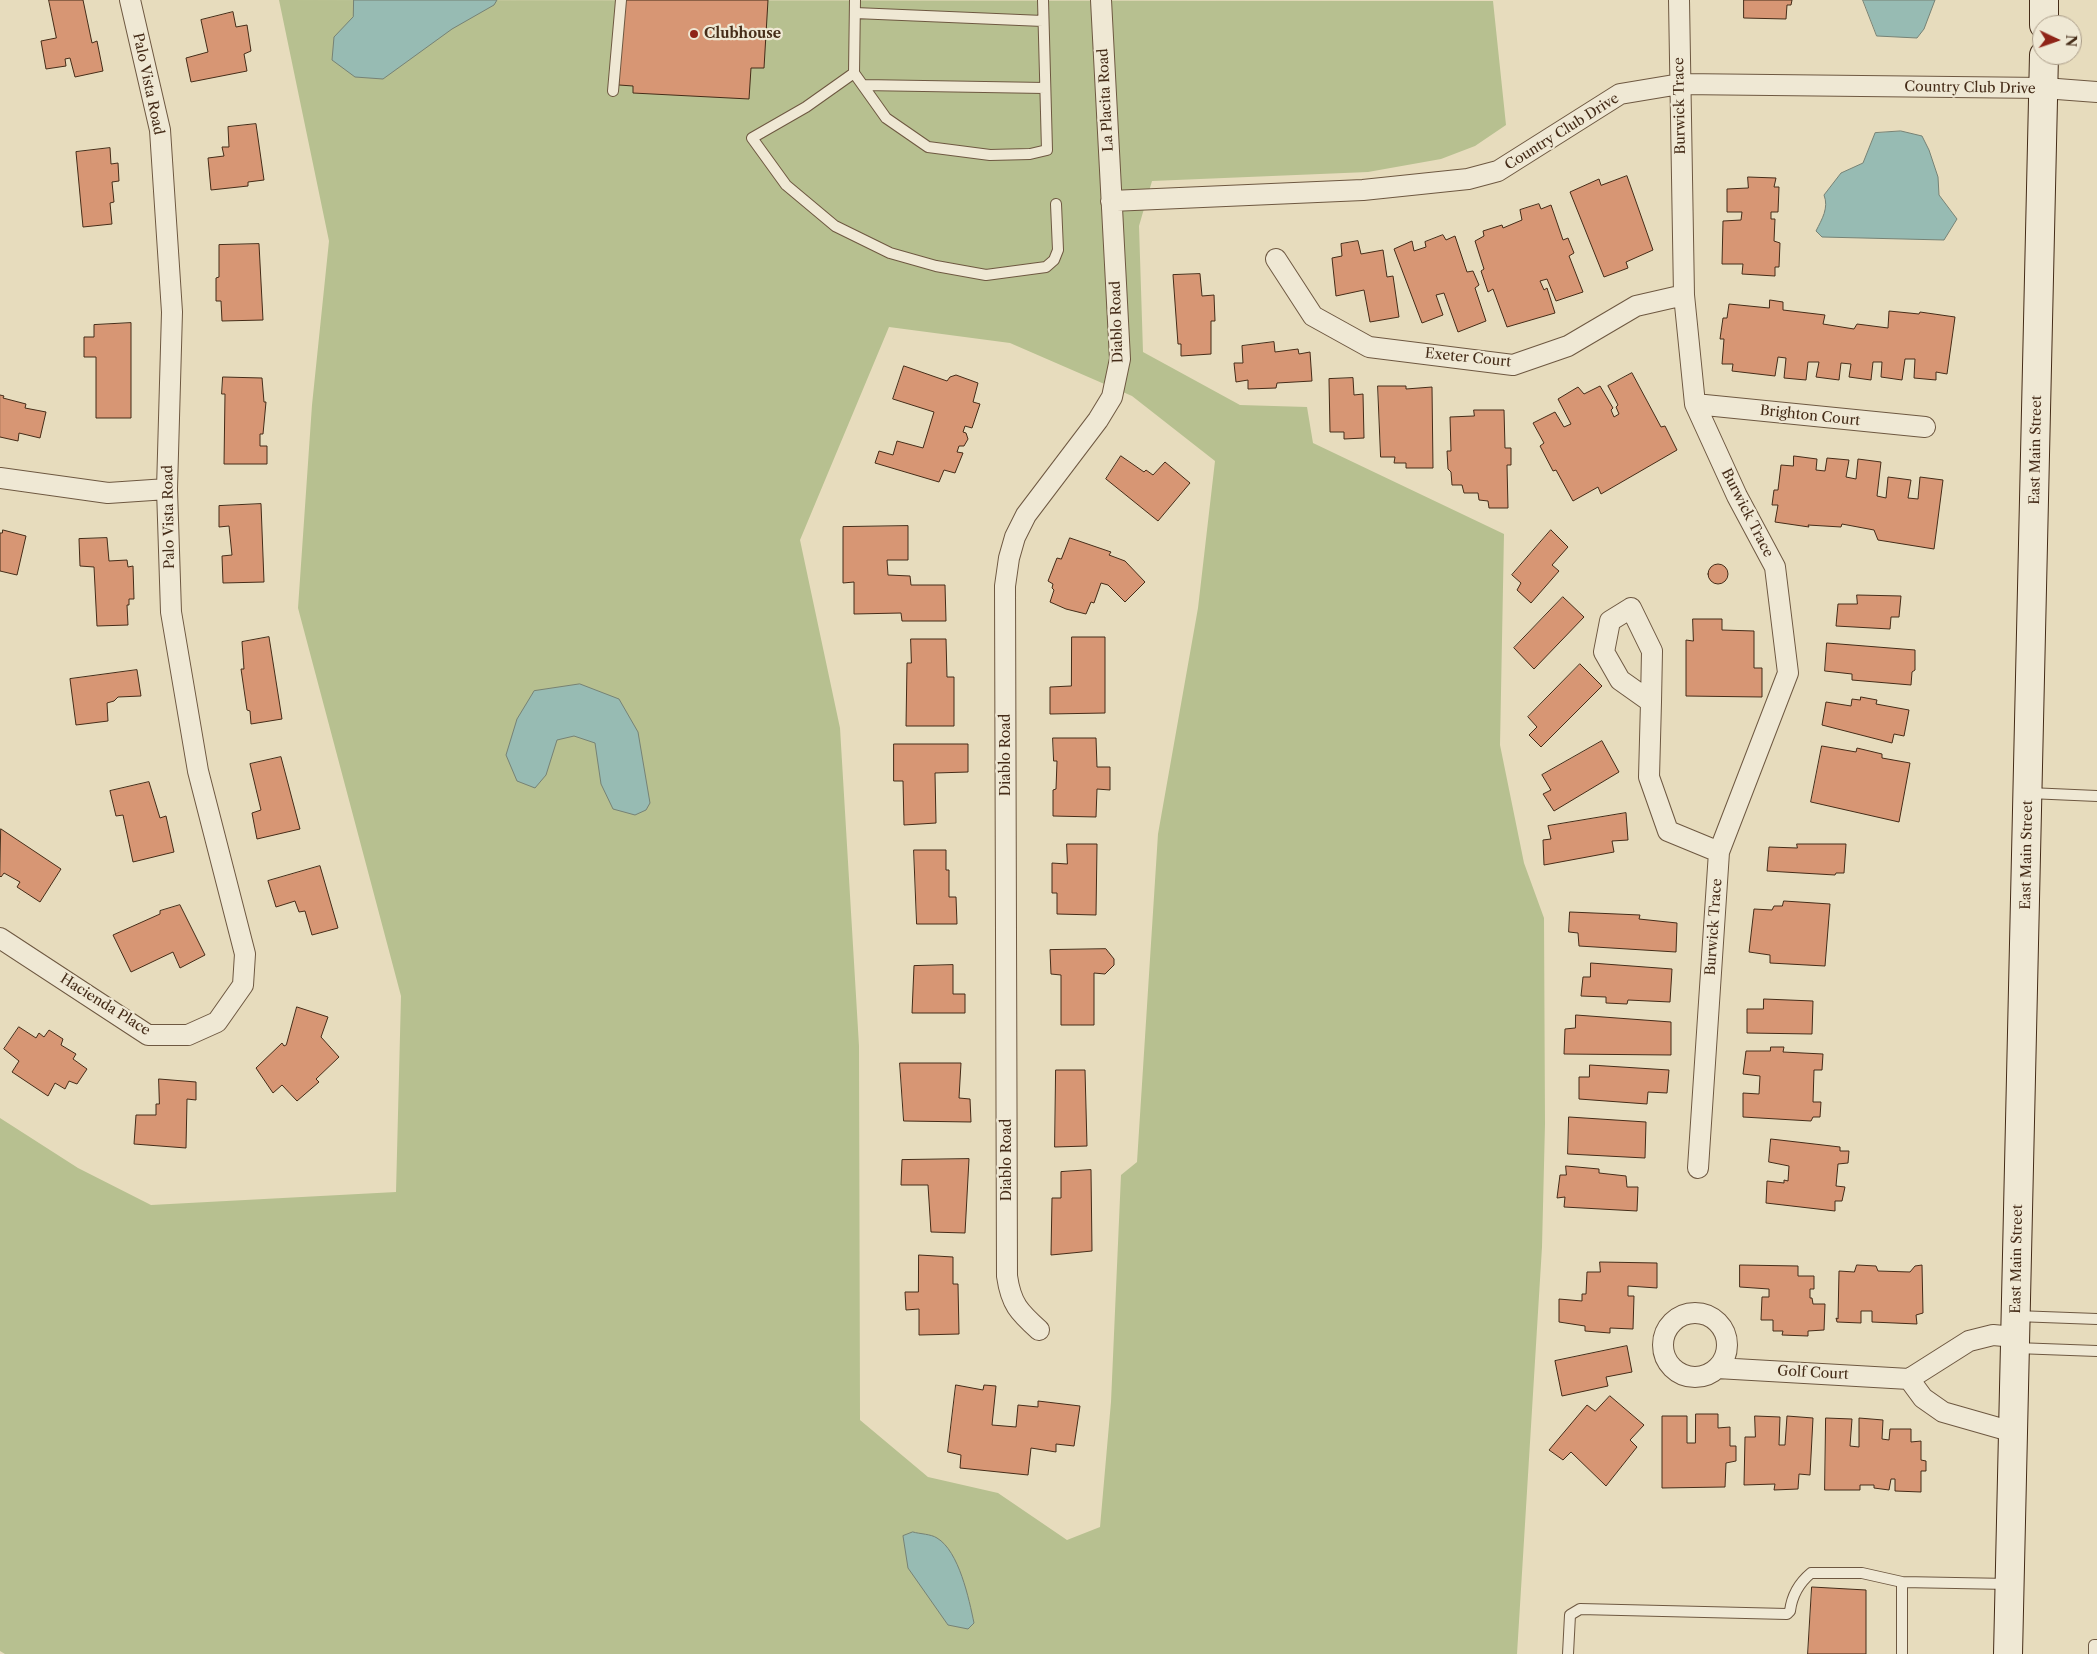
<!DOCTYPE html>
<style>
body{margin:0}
#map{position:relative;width:2097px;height:1654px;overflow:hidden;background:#e7dcbd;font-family:"Libre Caslon Text",serif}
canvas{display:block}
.north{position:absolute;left:2032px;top:15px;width:50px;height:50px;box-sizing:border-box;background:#efe8d4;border:1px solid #ab9d89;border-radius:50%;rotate:93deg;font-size:14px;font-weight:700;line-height:20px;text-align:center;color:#452c18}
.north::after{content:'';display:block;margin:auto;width:18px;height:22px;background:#8f2418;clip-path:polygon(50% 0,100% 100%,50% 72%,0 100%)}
</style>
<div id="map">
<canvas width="2097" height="1654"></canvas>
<div class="north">N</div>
</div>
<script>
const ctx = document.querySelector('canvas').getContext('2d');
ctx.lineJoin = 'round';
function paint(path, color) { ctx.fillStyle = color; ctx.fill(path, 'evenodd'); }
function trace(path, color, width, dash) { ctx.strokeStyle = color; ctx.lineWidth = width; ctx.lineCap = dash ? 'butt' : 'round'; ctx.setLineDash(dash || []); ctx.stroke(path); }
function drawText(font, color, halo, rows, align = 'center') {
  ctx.font = font + ' "Libre Caslon Text",serif'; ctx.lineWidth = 4.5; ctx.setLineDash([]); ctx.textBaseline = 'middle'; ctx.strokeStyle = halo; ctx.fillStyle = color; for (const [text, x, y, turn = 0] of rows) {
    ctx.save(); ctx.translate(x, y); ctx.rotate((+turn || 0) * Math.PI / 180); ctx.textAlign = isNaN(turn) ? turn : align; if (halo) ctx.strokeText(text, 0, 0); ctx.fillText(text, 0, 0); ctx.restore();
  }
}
const green = new Path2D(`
 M 279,0 L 1493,1 L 1506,125 L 1475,146 L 1441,159 L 1368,172 L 1152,181 L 1139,226 L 1143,352 L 1240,405 L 1307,407 L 1313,443 L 1504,534 L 1500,745 L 1524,863 L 1544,918 L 1545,1124 L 1542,1247 L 1517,1654 L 5,1654 L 0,1651 L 0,1118 L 78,1168 L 151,1205 L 396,1192 L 401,996 L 298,608 L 312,405 L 329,241 ZM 889,327 L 1010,343 L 1132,396 L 1215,461 L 1198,608 L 1158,834 L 1137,1162 L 1121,1175 L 1111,1402 L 1100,1527 L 1067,1540 L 998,1493 L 928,1477 L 860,1420 L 859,1046 L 840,728 L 800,540 Z`);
const water = new Path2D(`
 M 354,0 L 497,0 L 494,5 L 452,29 L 383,79 L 355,77 L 332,60 L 334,37 L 353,17 Z
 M 1863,0 L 1935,0 L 1924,29 L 1917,38 L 1877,36 Z
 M 1901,131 L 1922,136 L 1929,150 L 1938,177 L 1939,195 L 1957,219 L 1944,240 L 1822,237 L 1816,231 C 1822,219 1829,208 1824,195 L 1841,173 L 1863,163 L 1875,133 Z
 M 580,684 L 619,699 L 638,732 L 650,803 L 646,810 L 635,815 L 613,809 L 601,784 L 595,743 L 574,736 L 557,740 L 546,775 L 535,788 L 517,781 L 506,755 L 517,719 L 534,691 Z
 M 913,1532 C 920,1534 931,1534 937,1538 C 959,1551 969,1599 974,1623 L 968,1629 L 948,1625 L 908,1568 L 903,1536 Z`);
const building = new Path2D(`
 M 49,0 L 83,0 L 92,43 L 97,41 L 103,71 L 75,77 L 70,58 L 65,59 L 66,66 L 46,69 L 41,41 L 56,38 Z
 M 624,0 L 768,0 L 764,68 L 751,68 L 749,99 L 633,93 L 633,86 L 619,85 Z
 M 1744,0 L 1792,0 L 1791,5 L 1787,5 L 1786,19 L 1744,18 Z
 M 233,12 L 236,27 L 247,25 L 251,51 L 244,54 L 247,71 L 191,82 L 186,58 L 208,52 L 201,20 Z
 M 256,124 L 264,180 L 248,182 L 248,186 L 211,190 L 208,158 L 224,156 L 222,147 L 229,147 L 228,127 Z
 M 110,148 L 111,164 L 118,163 L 119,181 L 112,182 L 114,202 L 110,203 L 112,224 L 83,227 L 76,152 Z
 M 1627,176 L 1653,250 L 1626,262 L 1628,268 L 1604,277 L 1570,192 L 1599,179 L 1601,185 Z
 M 1748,177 L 1776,178 L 1774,187 L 1779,187 L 1778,212 L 1771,212 L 1771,219 L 1775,219 L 1774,241 L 1780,243 L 1779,267 L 1775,267 L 1775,276 L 1742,274 L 1743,264 L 1722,264 L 1723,221 L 1741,220 L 1742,212 L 1727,212 L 1727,189 L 1748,188 Z
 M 1539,204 L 1541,209 L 1551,205 L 1563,240 L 1568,238 L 1574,253 L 1569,256 L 1583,292 L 1556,301 L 1547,279 L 1540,281 L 1544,290 L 1547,288 L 1555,313 L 1507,327 L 1493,289 L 1488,292 L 1481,271 L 1484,269 L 1475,241 L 1484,236 L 1483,231 L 1502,225 L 1503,228 L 1522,220 L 1520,210 Z
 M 1443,235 L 1446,240 L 1455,236 L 1467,272 L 1473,271 L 1479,285 L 1475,288 L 1486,321 L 1458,332 L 1444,293 L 1436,295 L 1443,315 L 1422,323 L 1394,249 L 1412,241 L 1414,251 L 1426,247 L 1425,242 Z
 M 1358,241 L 1361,254 L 1383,250 L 1387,277 L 1393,276 L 1399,317 L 1370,322 L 1364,290 L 1336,296 L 1332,258 L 1342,256 L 1341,244 Z
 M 259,244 L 263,320 L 222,321 L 221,301 L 216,301 L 216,278 L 219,277 L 219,245 Z
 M 1200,274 L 1202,296 L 1214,295 L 1215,321 L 1211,321 L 1211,354 L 1181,356 L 1181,344 L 1178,344 L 1173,275 Z
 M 1770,300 L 1783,302 L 1783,310 L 1825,315 L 1823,324 L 1854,329 L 1857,324 L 1888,328 L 1889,311 L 1919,314 L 1920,312 L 1955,317 L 1947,374 L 1936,372 L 1936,380 L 1914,378 L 1915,359 L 1905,359 L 1902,380 L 1881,377 L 1882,362 L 1873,362 L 1871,380 L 1849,377 L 1851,364 L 1841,363 L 1839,380 L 1816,377 L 1819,362 L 1808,362 L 1806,380 L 1784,378 L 1786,358 L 1778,357 L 1775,376 L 1732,371 L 1733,364 L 1722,364 L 1724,339 L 1720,339 L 1723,318 L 1727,318 L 1729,304 L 1769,308 Z
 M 131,323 L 131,418 L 96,418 L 96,357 L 84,357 L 84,337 L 94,337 L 94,325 Z
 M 1274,342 L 1275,352 L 1298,349 L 1299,354 L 1310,352 L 1312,381 L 1277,383 L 1276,388 L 1248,389 L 1248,380 L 1236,382 L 1234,363 L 1243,363 L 1242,346 Z
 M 904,366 L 947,381 L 950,377 L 956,375 L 978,383 L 973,402 L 980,404 L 972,428 L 965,426 L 963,432 L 966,433 L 968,439 L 964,446 L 959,446 L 957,452 L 963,453 L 955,473 L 944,470 L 939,482 L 875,463 L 879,451 L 893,455 L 897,441 L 923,448 L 934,412 L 893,399 Z
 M 1632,373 L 1661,427 L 1665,426 L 1677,450 L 1601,494 L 1598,487 L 1573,501 L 1556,470 L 1553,471 L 1540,446 L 1544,443 L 1533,423 L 1555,412 L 1564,427 L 1571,424 L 1558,399 L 1578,387 L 1584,394 L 1600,386 L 1613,408 L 1611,410 L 1614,417 L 1619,414 L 1616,407 L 1618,405 L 1608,386 Z
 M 223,377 L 262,378 L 264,402 L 266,402 L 263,434 L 260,434 L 260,446 L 267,446 L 267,464 L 224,464 L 225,394 L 222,394 Z
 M 1353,378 L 1354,395 L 1363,394 L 1364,438 L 1344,439 L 1344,432 L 1330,432 L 1329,379 Z
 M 1378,386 L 1406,386 L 1406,389 L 1432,387 L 1433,468 L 1406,468 L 1406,463 L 1394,463 L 1395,457 L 1381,457 Z
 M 0,395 L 4,396 L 3,398 L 26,404 L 25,408 L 46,412 L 40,438 L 19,433 L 18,441 L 0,437 Z
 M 1474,410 L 1504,410 L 1505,448 L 1511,448 L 1511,465 L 1507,465 L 1508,508 L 1489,508 L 1488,501 L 1479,500 L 1478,493 L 1464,493 L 1462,485 L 1452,485 L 1451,472 L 1448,469 L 1447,451 L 1451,451 L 1450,417 L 1474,416 Z
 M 1121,456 L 1144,472 L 1146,470 L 1153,475 L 1165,462 L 1190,483 L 1158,521 L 1106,479 Z
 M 1794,456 L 1817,459 L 1816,470 L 1825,471 L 1827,458 L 1849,460 L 1846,477 L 1856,479 L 1858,459 L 1881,462 L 1877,496 L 1886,498 L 1888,477 L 1911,480 L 1908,498 L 1918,499 L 1920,477 L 1943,480 L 1934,549 L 1878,540 L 1874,530 L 1842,524 L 1841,527 L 1808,525 L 1809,527 L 1775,522 L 1778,505 L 1772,505 L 1774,490 L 1778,490 L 1781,465 L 1793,466 Z
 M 261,504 L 264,582 L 223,583 L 222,556 L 232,555 L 229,526 L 219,527 L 219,506 Z
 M 908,526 L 908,560 L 887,560 L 888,575 L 910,576 L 911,585 L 945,585 L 946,621 L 902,621 L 901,613 L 854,614 L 854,582 L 843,583 L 843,527 Z
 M 3,530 L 26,536 L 17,575 L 0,571 L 0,533 L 2,533 Z
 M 1551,530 L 1568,547 L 1552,565 L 1559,571 L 1531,603 L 1517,590 L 1521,583 L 1512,575 Z
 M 107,538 L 109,561 L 127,560 L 128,567 L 133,566 L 134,599 L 129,599 L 129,605 L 127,605 L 128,625 L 97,626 L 94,567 L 80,566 L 79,539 Z
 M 1070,538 L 1111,552 L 1109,555 L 1125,561 L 1145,582 L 1125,602 L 1108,585 L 1101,583 L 1094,603 L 1091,602 L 1086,614 L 1066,609 L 1050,602 L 1054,590 L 1052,588 L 1053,584 L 1048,581 L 1057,558 L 1061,559 Z
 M1708 574a10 10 0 1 1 20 0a10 10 0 1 1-20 0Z
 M 1857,595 L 1901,596 L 1899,617 L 1891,617 L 1890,629 L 1836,626 L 1838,604 L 1857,604 Z
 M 1563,597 L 1584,617 L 1534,669 L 1514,648 Z
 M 1693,619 L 1722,619 L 1722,630 L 1754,631 L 1754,668 L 1762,668 L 1762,697 L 1686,696 L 1686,640 L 1693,641 Z
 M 269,637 L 282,719 L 251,724 L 250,711 L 247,710 L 241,669 L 244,669 L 242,642 Z
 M 1072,637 L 1105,637 L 1105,713 L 1050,714 L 1050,687 L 1071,686 Z
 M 911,639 L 946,639 L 947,677 L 954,677 L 954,726 L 906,726 L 907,663 L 911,663 Z
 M 1827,643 L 1915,650 L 1915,670 L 1912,672 L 1911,685 L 1852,680 L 1852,674 L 1825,671 Z
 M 1580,664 L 1602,686 L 1541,747 L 1529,735 L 1537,727 L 1528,717 Z
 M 137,670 L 141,696 L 118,697 L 114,701 L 107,703 L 108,721 L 76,725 L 70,679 Z
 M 1861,697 L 1877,700 L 1876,704 L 1909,710 L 1904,736 L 1894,734 L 1892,743 L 1822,725 L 1826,702 L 1851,706 L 1852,699 L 1860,700 Z
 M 1053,738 L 1096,738 L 1097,767 L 1110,767 L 1110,790 L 1097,789 L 1096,817 L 1053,816 L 1053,790 L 1056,789 L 1057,761 L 1054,761 Z
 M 1602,741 L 1619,772 L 1554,811 L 1543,794 L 1551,790 L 1542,775 Z
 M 894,744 L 968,744 L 968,772 L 935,773 L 936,823 L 904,825 L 903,781 L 894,781 Z
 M 1822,746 L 1856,752 L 1857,748 L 1882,754 L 1882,758 L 1910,763 L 1899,822 L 1811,802 Z
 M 281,757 L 300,829 L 257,839 L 252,813 L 261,810 L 250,764 Z
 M 149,782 L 160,818 L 166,816 L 174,852 L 133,862 L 123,815 L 116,816 L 110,791 Z
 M 1626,813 L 1628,840 L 1612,841 L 1614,852 L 1544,865 L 1543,840 L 1551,839 L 1548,826 Z
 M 1,829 L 61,869 L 40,902 L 17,887 L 20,882 L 4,873 L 1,877 L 0,876 Z
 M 1067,844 L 1097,844 L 1096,915 L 1057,914 L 1057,893 L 1052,893 L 1052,863 L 1067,864 Z
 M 1797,844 L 1846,844 L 1844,873 L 1836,873 L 1835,875 L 1767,871 L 1769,847 L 1797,848 Z
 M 914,850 L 946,850 L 946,870 L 949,870 L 949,897 L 956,897 L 957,924 L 917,924 Z
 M 320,866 L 338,928 L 312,935 L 305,911 L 299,912 L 295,901 L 276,907 L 268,881 Z
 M 1784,901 L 1830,904 L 1825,966 L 1770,963 L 1770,955 L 1749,952 L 1754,909 L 1772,910 L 1774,906 L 1782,906 Z
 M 180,905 L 205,955 L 180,968 L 173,952 L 131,972 L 113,935 L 160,914 L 160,911 Z
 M 1570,912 L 1640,915 L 1639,919 L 1677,923 L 1676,952 L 1579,946 L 1578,933 L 1569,932 Z
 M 1106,949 L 1114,959 L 1114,965 L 1105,974 L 1094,973 L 1094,1025 L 1061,1025 L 1061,975 L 1051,974 L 1050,950 Z
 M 1591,963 L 1672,969 L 1670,1002 L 1628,1000 L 1627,1004 L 1606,1003 L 1606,997 L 1581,996 L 1583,977 L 1590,977 Z
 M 953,965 L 953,994 L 965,994 L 965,1013 L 912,1013 L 914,966 Z
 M 1764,999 L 1813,1001 L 1812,1034 L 1747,1033 L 1747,1009 L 1763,1009 Z
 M 297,1007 L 328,1017 L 321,1037 L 339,1057 L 316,1079 L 319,1082 L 297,1101 L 282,1085 L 273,1093 L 256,1068 L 282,1043 L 284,1046 L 286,1045 Z
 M 1576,1015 L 1671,1022 L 1671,1055 L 1564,1054 L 1565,1029 L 1575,1028 Z
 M 19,1027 L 36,1038 L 39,1033 L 44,1037 L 49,1030 L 63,1039 L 61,1045 L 76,1054 L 73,1059 L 87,1069 L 77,1084 L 69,1081 L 65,1089 L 55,1083 L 48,1096 L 12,1072 L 19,1061 L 4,1049 Z
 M 1771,1047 L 1784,1047 L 1783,1052 L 1823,1054 L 1822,1070 L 1814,1070 L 1813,1102 L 1821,1102 L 1820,1117 L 1813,1117 L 1811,1121 L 1743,1117 L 1743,1093 L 1759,1094 L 1760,1076 L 1743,1074 L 1746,1051 L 1770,1051 Z
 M 900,1063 L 961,1063 L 959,1098 L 970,1099 L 971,1122 L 904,1121 Z
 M 1590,1065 L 1669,1070 L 1667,1093 L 1648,1092 L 1647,1104 L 1579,1099 L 1579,1077 L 1589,1077 Z
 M 1056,1070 L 1085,1070 L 1087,1146 L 1055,1147 Z
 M 159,1079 L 196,1082 L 196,1100 L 187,1099 L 186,1148 L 134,1144 L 136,1115 L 156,1115 L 156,1104 L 159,1104 Z
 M 1569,1117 L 1646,1122 L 1645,1158 L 1568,1154 Z
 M 1771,1139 L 1840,1147 L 1840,1151 L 1849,1151 L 1848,1163 L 1838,1164 L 1836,1186 L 1845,1187 L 1842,1201 L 1835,1201 L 1835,1211 L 1766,1203 L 1767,1181 L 1784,1183 L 1784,1180 L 1788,1181 L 1789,1166 L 1769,1162 Z
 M 969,1159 L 965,1233 L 931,1232 L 928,1185 L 901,1185 L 902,1160 Z
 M 1566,1166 L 1599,1169 L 1599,1173 L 1626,1176 L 1627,1187 L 1638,1187 L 1637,1211 L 1564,1207 L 1565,1197 L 1557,1198 L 1560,1175 L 1566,1175 Z
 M 1091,1170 L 1092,1251 L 1051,1255 L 1052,1198 L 1061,1198 L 1061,1172 Z
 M 919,1255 L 953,1257 L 953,1284 L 958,1284 L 959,1334 L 919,1335 L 919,1309 L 906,1310 L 905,1292 L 918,1292 Z
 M 1600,1262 L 1657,1263 L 1657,1288 L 1628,1286 L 1628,1296 L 1634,1296 L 1633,1329 L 1610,1328 L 1610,1333 L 1585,1331 L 1585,1326 L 1559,1322 L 1559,1299 L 1582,1301 L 1582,1294 L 1586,1294 L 1587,1272 L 1600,1272 Z
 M 1740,1265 L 1798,1266 L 1798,1276 L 1814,1276 L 1814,1289 L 1810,1289 L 1810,1298 L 1812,1298 L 1813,1304 L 1825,1304 L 1824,1330 L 1808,1331 L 1808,1336 L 1782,1335 L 1783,1331 L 1773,1331 L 1773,1320 L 1761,1320 L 1762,1297 L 1769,1297 L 1769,1289 L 1740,1287 Z
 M 1857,1265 L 1876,1266 L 1878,1271 L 1910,1272 L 1915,1266 L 1922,1265 L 1923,1313 L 1916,1315 L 1917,1324 L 1872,1322 L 1872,1311 L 1861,1311 L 1861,1323 L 1837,1322 L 1836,1318 L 1838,1319 L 1839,1271 L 1854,1272 Z
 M 1627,1346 L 1632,1372 L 1606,1377 L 1608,1386 L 1562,1396 L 1555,1361 Z
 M 956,1385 L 983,1390 L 984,1385 L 996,1386 L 992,1425 L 1016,1427 L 1018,1405 L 1038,1407 L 1038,1401 L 1080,1406 L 1074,1446 L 1056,1444 L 1056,1452 L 1031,1448 L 1028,1475 L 960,1468 L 961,1455 L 948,1452 Z
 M 1610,1396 L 1644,1425 L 1630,1440 L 1637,1447 L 1606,1486 L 1571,1452 L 1563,1460 L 1549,1450 L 1587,1405 L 1595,1411 Z
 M 1696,1414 L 1718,1414 L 1718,1428 L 1730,1427 L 1730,1446 L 1736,1446 L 1736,1461 L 1726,1463 L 1725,1487 L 1662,1488 L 1662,1416 L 1687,1416 L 1687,1443 L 1695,1443 Z
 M 1755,1416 L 1780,1417 L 1779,1445 L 1785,1445 L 1787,1416 L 1813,1418 L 1810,1475 L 1799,1474 L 1798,1489 L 1774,1490 L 1775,1484 L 1744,1485 L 1745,1437 L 1755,1437 Z
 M 1826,1418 L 1852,1419 L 1850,1446 L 1859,1447 L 1859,1418 L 1883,1420 L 1882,1439 L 1889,1440 L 1890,1429 L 1911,1429 L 1911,1442 L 1921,1441 L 1921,1460 L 1926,1461 L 1926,1471 L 1921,1471 L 1921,1492 L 1895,1491 L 1895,1479 L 1891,1479 L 1889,1490 L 1874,1488 L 1874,1485 L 1860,1485 L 1860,1490 L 1825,1490 Z
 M 1812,1587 L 1866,1590 L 1866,1654 L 1808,1654 Z`);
const service = new Path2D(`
 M 855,0 L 854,73 L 886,118 L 928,147 L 990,155 L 1030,154 L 1047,150 L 1043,0
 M 855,13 L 1043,21
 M 854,73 L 806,107 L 752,138 L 786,185 L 835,226 L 890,253 L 936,266 L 986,275 L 1046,267 L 1054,260 L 1058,250 L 1056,204
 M 863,85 L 1045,88
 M 613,91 L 621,0
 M 2029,793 L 2097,796
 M 2016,1316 L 2097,1319
 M 2016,1348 L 2097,1351
 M 1568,1654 L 1570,1615 L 1580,1609 L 1787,1614 L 1790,1611 C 1792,1595 1799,1583 1811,1573 L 1862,1573 L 1902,1582
 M 1902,1654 L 1902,1582 L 2009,1584
 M 2094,1654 L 2094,1645 L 2097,1645`);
const minor = new Path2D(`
 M 1679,0 L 1684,295 L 1695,404 L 1737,496 L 1775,567 L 1788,673 L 1719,852 L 1698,1168
 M 1111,201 L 1363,190 L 1468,179 L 1498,171 L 1620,94 L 1680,84 L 2044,88 L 2097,92
 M 1276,259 L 1313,316 L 1369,347 L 1513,365 L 1568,346 L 1636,306 L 1684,295
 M 1695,404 L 1925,427
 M 0,478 L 108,493 L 167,489
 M 1651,702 L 1652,651 L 1631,608 L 1610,621 L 1604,652 L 1620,680 L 1651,702 L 1649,777 L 1668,831 L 1719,852
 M 0,938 L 148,1035 L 188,1035 L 217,1022 L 243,985 L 245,954 L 198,771 L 171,612 L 167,489 L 172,312 L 160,130 L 130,0
 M1663 1345a32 32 0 1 1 64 0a32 32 0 1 1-64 0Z
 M 1039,1330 C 1019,1312 1011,1304 1007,1276 L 1005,586 L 1009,558 L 1015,537 L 1026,515 L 1098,420 L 1112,397 L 1120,359 L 1101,0
 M 1717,1368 L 1909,1379
 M 2013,1432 L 1943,1412 L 1923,1398 L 1909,1379 L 1969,1341 L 1993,1335 L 2015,1337`);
const secondary = new Path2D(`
 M 2044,0 L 2044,25
 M 2008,1654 L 2044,55`);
const markers = [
 [694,34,5,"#8f2418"]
];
const poiNames = [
 ["Clubhouse",704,34]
];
const streetNames = [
 ["Palo Vista Road",148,84,78],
 ["Country Club Drive",1970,88,1],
 ["La Placita Road",1106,100,-93],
 ["Burwick Trace",1680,106,-91],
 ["Country Club Drive",1562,132,-32],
 ["Diablo Road",1117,322,-92],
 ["Exeter Court",1468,358,6],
 ["Brighton Court",1810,416,6],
 ["East Main Street",2036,450,-89],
 ["Burwick Trace",1747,513,63],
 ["Palo Vista Road",169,517,-91],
 ["Diablo Road",1006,755,-90],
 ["East Main Street",2027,855,-89],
 ["Burwick Trace",1714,927,-86],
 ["Hacienda Place",105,1005,32],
 ["Diablo Road",1007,1160,-90],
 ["East Main Street",2017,1259,-89],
 ["Golf Court",1813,1373,3]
];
paint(green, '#b7c090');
paint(water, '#97bbb3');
trace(water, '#768275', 1);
paint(building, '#d79674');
trace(building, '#452c18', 1);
trace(service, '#6e5841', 12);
trace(minor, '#6e5841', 22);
trace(secondary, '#452c18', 30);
trace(service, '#efe8d4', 10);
trace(minor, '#efe8d4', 20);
trace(secondary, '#efe8d4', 28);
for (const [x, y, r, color] of markers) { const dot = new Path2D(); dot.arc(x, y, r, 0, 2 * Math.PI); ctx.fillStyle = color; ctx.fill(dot); trace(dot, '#efe8d4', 2); }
drawText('bold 14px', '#452c18', '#efe8d4', poiNames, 'left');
drawText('14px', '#452c18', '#efe8d4', streetNames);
</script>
